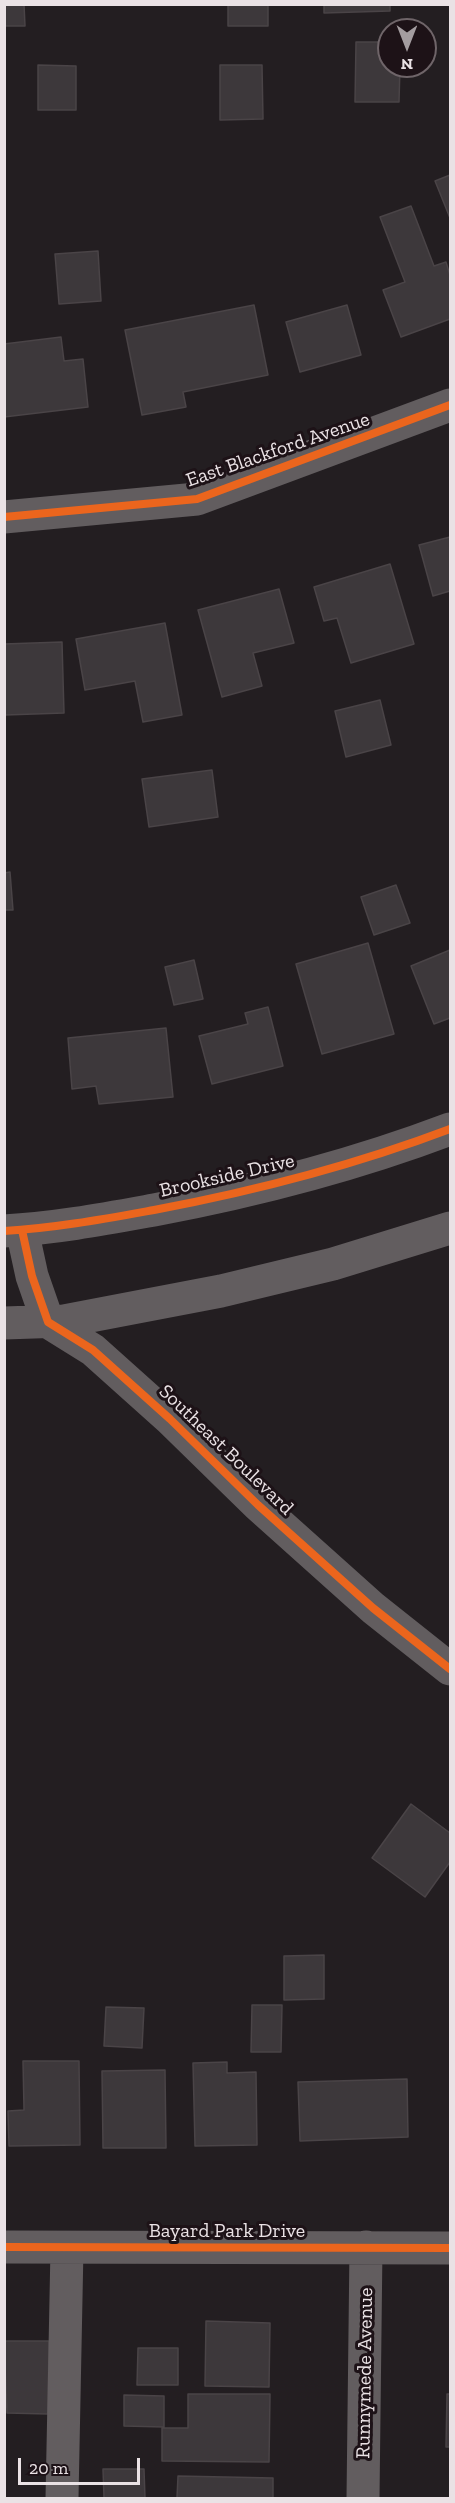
<!DOCTYPE html>
<style>
body{margin:0}
#map{position:relative;width:455px;height:2503px;overflow:hidden;background:#231e21;font-family:"Zilla Slab",serif}
canvas{display:block}
.frame{position:absolute;inset:0;border:6px solid #eae2e5;pointer-events:none}
.north{position:absolute;left:377px;top:18px;width:60px;height:60px;box-sizing:border-box;background:#1d1217;border:2px solid #6f6569;border-radius:50%;rotate:180deg;font-size:16px;font-weight:700;line-height:24px;text-align:center;color:#eae2e5}
.north::after{content:'';display:block;margin:auto;width:21px;height:27px;background:#a49da0;clip-path:polygon(50% 0,100% 100%,50% 72%,0 100%)}
.scale{position:absolute;left:18px;top:2458px;width:122px;height:27px;box-sizing:border-box;border:3px solid #eae2e5;border-top:0;padding-left:8px;font-size:18px;line-height:21px;white-space:nowrap;color:#eae2e5;-webkit-text-stroke:4px #1d1217;paint-order:stroke}
</style>
<div id="map">
<canvas width="455" height="2503"></canvas>
<div class="frame"></div>
<div class="north">N</div>
<div class="scale">20 m</div>
</div>
<script>
const ctx = document.querySelector('canvas').getContext('2d');
ctx.lineJoin = 'round';
function paint(path, color) { ctx.fillStyle = color; ctx.fill(path, 'evenodd'); }
function trace(path, color, width, dash) { ctx.strokeStyle = color; ctx.lineWidth = width; ctx.lineCap = dash ? 'butt' : 'round'; ctx.setLineDash(dash || []); ctx.stroke(path); }
function drawText(font, color, halo, rows, align = 'center') {
  ctx.font = font + ' "Zilla Slab",serif'; ctx.lineWidth = 6; ctx.setLineDash([]); ctx.textBaseline = 'middle'; ctx.strokeStyle = halo; ctx.fillStyle = color; for (const [text, x, y, turn = 0] of rows) {
    ctx.save(); ctx.translate(x, y); ctx.rotate((+turn || 0) * Math.PI / 180); ctx.textAlign = isNaN(turn) ? turn : align; if (halo) ctx.strokeText(text, 0, 0); ctx.fillText(text, 0, 0); ctx.restore();
  }
}
const building = new Path2D(`
 M 4,4 L 24,4 L 25,26 L 4,26 Z
 M 228,4 L 268,4 L 268,26 L 228,26 Z
 M 324,4 L 390,4 L 390,11 L 324,13 Z
 M 356,42 L 389,42 L 389,66 L 400,66 L 399,102 L 355,102 Z
 M 38,65 L 76,66 L 76,110 L 38,110 Z
 M 220,65 L 262,65 L 263,119 L 220,120 Z
 M 450,175 L 450,218 L 435,181 Z
 M 411,206 L 434,266 L 446,262 L 450,275 L 450,319 L 401,337 L 383,290 L 405,282 L 380,217 Z
 M 98,251 L 101,301 L 59,304 L 55,254 Z
 M 254,305 L 268,375 L 183,392 L 186,407 L 142,415 L 125,330 Z
 M 347,305 L 361,355 L 300,372 L 286,322 Z
 M 61,337 L 64,361 L 83,359 L 88,407 L 4,417 L 4,344 Z
 M 450,537 L 450,591 L 433,596 L 419,545 Z
 M 390,564 L 414,644 L 351,663 L 337,618 L 324,621 L 314,587 Z
 M 279,589 L 294,643 L 253,653 L 262,686 L 222,697 L 198,610 Z
 M 165,623 L 182,715 L 143,722 L 135,681 L 85,690 L 76,639 Z
 M 62,642 L 64,713 L 5,715 L 4,644 Z
 M 380,700 L 391,745 L 346,757 L 335,711 Z
 M 212,770 L 218,817 L 149,827 L 142,779 Z
 M 10,872 L 13,910 L 4,910 L 4,873 Z
 M 396,885 L 410,923 L 374,935 L 361,897 Z
 M 368,943 L 394,1034 L 322,1054 L 296,964 Z
 M 450,950 L 450,1018 L 434,1024 L 411,966 Z
 M 194,960 L 203,999 L 174,1005 L 165,967 Z
 M 268,1007 L 283,1066 L 212,1084 L 199,1036 L 248,1024 L 245,1013 Z
 M 166,1028 L 173,1097 L 99,1104 L 96,1086 L 72,1089 L 68,1038 Z
 M 411,1804 L 450,1833 L 450,1862 L 425,1897 L 372,1858 Z
 M 324,1955 L 324,1999 L 284,2000 L 284,1956 Z
 M 252,2005 L 282,2005 L 281,2052 L 251,2052 Z
 M 106,2007 L 144,2008 L 142,2048 L 104,2046 Z
 M 23,2061 L 79,2061 L 80,2145 L 9,2146 L 8,2111 L 24,2110 Z
 M 227,2062 L 227,2073 L 256,2072 L 257,2145 L 195,2146 L 193,2063 Z
 M 165,2070 L 166,2148 L 103,2148 L 102,2071 Z
 M 407,2079 L 408,2137 L 300,2141 L 298,2082 Z
 M 206,2321 L 270,2323 L 269,2387 L 205,2386 Z
 M 4,2341 L 49,2341 L 48,2414 L 7,2413 Z
 M 138,2348 L 178,2348 L 178,2385 L 137,2385 Z
 M 188,2394 L 270,2394 L 269,2462 L 162,2461 L 162,2428 L 188,2428 Z
 M 447,2394 L 450,2394 L 450,2447 L 446,2447 Z
 M 124,2395 L 164,2396 L 164,2427 L 124,2426 Z
 M 103,2469 L 144,2469 L 145,2498 L 104,2498 Z
 M 178,2476 L 273,2478 L 273,2498 L 177,2498 Z`);
const minor = new Path2D(`
 M 4,517 L 197,499 L 450,405
 M 22,1230 L 32,1276 L 48,1322 L 93,1350 L 170,1419 L 258,1505 L 373,1608 L 450,1669
 M 4,1231 C 56,1228 104,1219 154,1210 C 255,1191 355,1165 450,1129
 M 4,1323 L 64,1321 L 221,1291 L 333,1264 L 450,1228
 M 4,2247 L 450,2248
 M 62,2498 L 67,2248
 M 363,2498 L 366,2247`);
const cycleway = new Path2D(`
 M 4,517 L 197,499 L 450,405
 M 22,1230 L 32,1276 L 48,1322 L 93,1350 L 170,1419 L 258,1505 L 373,1608 L 450,1669
 M 4,1231 C 56,1228 104,1219 154,1210 C 255,1191 355,1165 450,1129
 M 4,2247 L 450,2248`);
const streetNames = [
 ["East Blackford Avenue",278,450,-19],
 ["Brookside Drive",227,1176,-13],
 ["Southeast Boulevard",226,1450,44],
 ["Bayard Park Drive",227,2231],
 ["Runnymede Avenue",365,2373,-89]
];
paint(building, '#3d383b');
trace(building, '#4a4447', 1.5);
trace(minor, '#625d5f', 33);
trace(cycleway, '#eb651d', 8);
drawText('20px', '#eae2e5', '#1d1217', streetNames);
</script>
